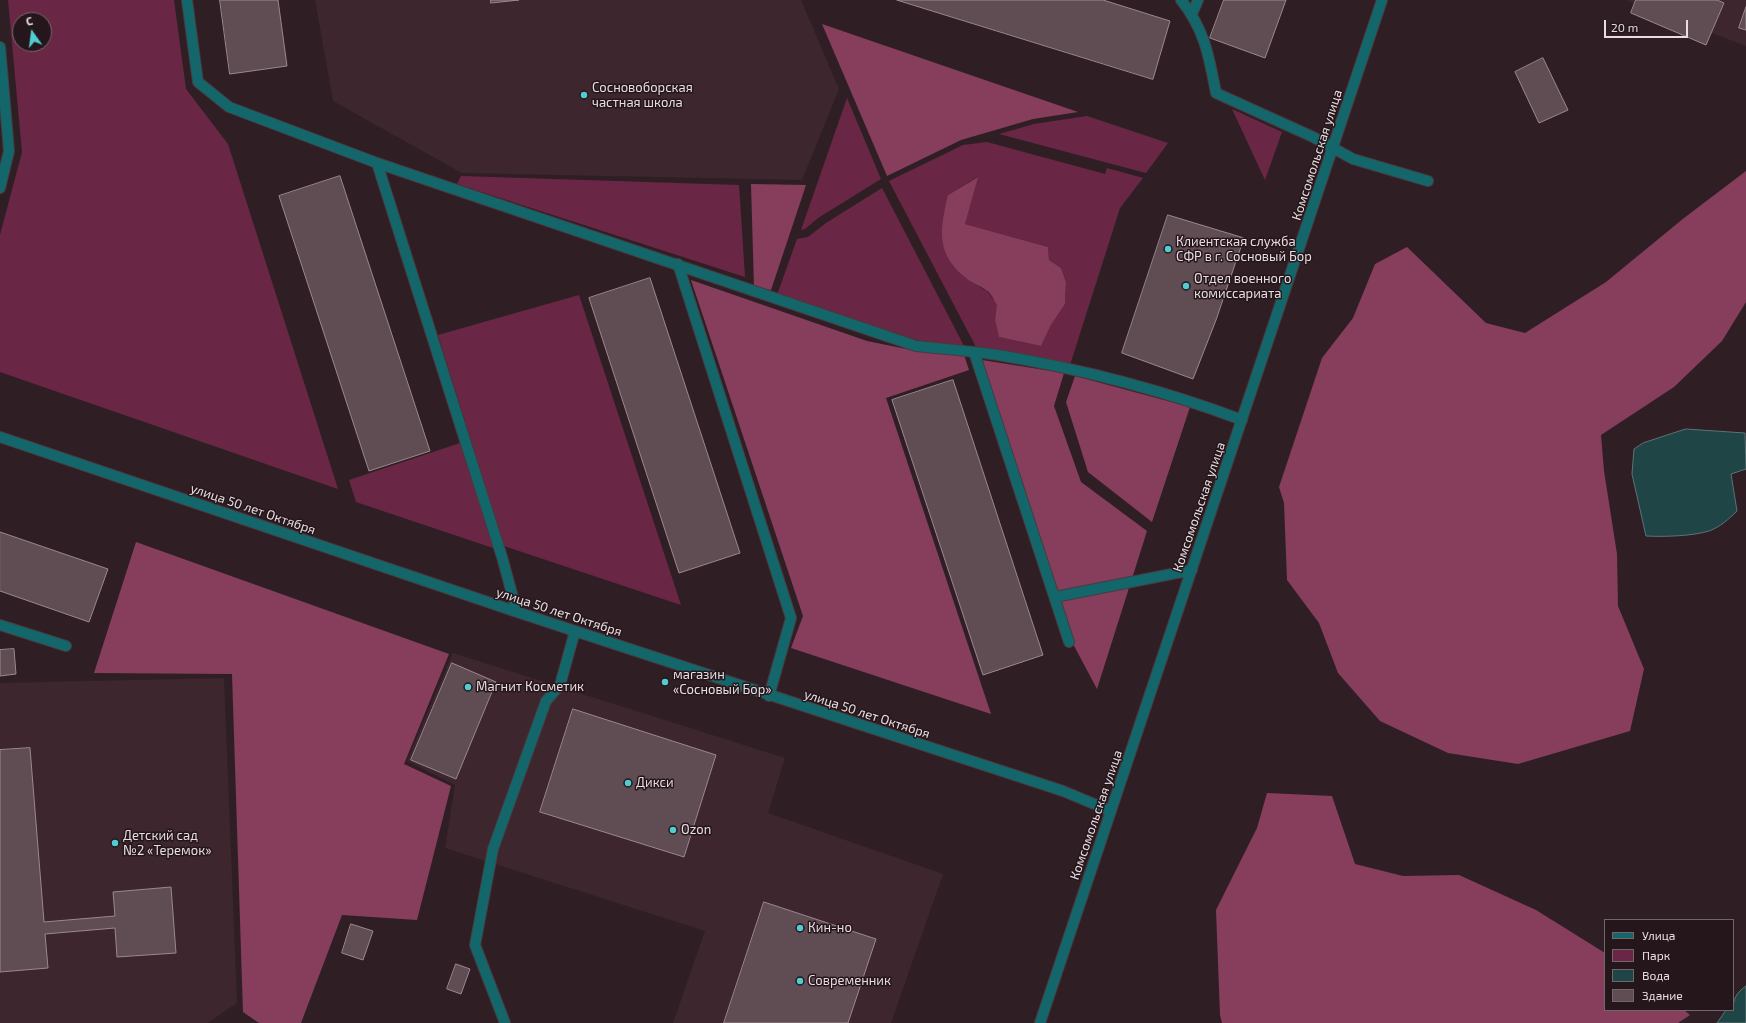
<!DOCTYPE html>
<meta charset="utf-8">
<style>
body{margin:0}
#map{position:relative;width:1746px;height:1023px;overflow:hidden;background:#2f1f25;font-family:"Exo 2",sans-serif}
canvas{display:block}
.legend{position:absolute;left:1604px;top:919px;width:130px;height:92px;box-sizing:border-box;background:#25161b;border:1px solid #73666a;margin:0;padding:5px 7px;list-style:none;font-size:12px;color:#e8dde0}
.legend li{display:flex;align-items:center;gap:8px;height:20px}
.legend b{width:20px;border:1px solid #73666a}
.north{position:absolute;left:12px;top:12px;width:40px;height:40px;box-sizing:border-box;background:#25161b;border:1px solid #73666a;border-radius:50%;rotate:346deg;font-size:11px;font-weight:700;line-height:16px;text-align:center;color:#e8dde0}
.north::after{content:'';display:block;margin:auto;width:14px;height:18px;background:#51ccd2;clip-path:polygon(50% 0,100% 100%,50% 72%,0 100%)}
.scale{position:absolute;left:1604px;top:20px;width:84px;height:18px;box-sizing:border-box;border:2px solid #e8dde0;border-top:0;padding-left:5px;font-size:12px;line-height:14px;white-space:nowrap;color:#e8dde0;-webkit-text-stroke:3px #25161b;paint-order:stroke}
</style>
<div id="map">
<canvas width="1746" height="1023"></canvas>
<ul class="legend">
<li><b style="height:5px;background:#13676b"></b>Улица</li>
<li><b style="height:11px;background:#6a2745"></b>Парк</li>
<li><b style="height:11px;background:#204547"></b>Вода</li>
<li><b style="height:11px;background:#604d54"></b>Здание</li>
</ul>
<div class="north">С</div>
<div class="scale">20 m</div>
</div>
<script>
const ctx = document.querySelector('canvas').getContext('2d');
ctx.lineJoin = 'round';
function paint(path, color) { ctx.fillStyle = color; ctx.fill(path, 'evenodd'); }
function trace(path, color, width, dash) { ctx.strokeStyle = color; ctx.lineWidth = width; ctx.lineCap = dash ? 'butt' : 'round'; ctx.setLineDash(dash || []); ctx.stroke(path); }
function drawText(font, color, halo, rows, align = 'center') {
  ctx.font = font + ' "Exo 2",sans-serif'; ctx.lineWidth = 3; ctx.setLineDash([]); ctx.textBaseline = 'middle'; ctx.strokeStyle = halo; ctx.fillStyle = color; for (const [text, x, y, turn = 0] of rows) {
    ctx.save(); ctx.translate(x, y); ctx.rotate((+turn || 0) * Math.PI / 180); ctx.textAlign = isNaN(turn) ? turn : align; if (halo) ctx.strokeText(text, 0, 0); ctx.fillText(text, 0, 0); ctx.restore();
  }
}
const built = new Path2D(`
 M 315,0 L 801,0 L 839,89 L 802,180 L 462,173 L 333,101 Z
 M 1626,0 L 1746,0 L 1746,46 Z
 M 453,653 L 785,758 L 768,813 L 943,874 L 891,1023 L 673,1023 L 705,931 L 445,848 L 455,785 L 407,761 Z
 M 224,678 L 237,1003 L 207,1023 L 0,1023 L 0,683 Z`);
const green = new Path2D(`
 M 8,0 L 174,0 L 186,89 L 228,144 L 338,489 L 0,372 L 0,235 L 22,152 ZM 20,20 L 44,20 L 44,44 L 20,44 Z
 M 847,98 L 881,179 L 818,218 L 805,229 L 801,230 Z
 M 1232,109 L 1282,132 L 1265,180 Z
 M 1087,116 L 1168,143 L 1146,173 L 999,134 L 1034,124 Z
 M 987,142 L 1105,174 L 1107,168 L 1143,178 L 1120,208 L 1070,365 L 976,347 L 889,181 L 963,145 ZM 977,177 L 965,224 L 1048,247 L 1049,260 L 1061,268 L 1066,282 L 1065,304 L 1051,325 L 1041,346 L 999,337 L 995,320 L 998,305 L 987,291 L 971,282 L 948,195 Z
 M 461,176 L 739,185 L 745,277 L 457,184 Z
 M 882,188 L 964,346 L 920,341 L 777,295 L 797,239 L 808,237 L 826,223 Z
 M 579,295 L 681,605 L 504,546 L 438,335 Z
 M 460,443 L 496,549 L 356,502 L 349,480 Z`);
const forest = new Path2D(`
 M 822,24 L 1078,112 L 1033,119 L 961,140 L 887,176 Z
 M 1746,171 L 1746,302 L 1722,341 L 1674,387 L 1601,435 L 1604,471 L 1617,554 L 1618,606 L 1644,669 L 1630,731 L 1518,764 L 1448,753 L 1380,721 L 1338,673 L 1319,623 L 1287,580 L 1284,503 L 1279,487 L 1322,358 L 1353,318 L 1375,264 L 1407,247 L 1486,323 L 1525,333 L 1606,282 L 1684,218 Z
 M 978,177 L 965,224 L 1048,247 L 1049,260 L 1061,268 L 1066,282 L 1065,304 L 1051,325 L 1041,346 L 999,337 L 995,320 L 997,305 C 994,300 991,293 986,290 C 981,286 975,285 970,281 C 936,256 939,233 948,195 Z
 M 751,184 L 806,185 L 771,290 L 754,287 Z
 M 691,280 L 867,341 L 916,351 L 964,355 L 969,370 L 886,398 L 991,714 L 791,648 L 803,616 Z
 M 982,360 L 1064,373 L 1054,406 L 1081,482 L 1147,531 L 1097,689 L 1072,642 Z
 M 1075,376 L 1190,407 L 1152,522 L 1088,472 L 1066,402 Z
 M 136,542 L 449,654 L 404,764 L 451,786 L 417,920 L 342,915 L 301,1023 L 259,1023 L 243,1012 L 232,674 L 94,673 Z
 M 1267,793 L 1332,796 L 1355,864 L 1403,876 L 1459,875 L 1536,910 L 1605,953 L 1605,1010 L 1684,1010 L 1690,1015 L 1678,1023 L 1222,1023 L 1220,1015 L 1216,910 L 1257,828 Z`);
const water = new Path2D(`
 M 1686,429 L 1745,433 L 1746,469 L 1731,474 L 1737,511 C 1729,519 1720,527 1709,531 C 1693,536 1664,537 1646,536 L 1632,474 L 1634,449 L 1643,443 Z
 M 1746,986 L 1746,1023 L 1717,1023 L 1726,1010 L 1733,1010 C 1733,999 1736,993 1746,986 Z`);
const building = new Path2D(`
 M 220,0 L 278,0 L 287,66 L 230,74 Z
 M 491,0 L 519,0 L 491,3 Z
 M 897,0 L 1103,0 L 1170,21 L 1153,79 Z
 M 1224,0 L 1286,0 L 1265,58 L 1210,38 Z
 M 1636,0 L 1717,0 L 1724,3 L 1706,45 L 1631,13 Z
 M 1746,7 L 1746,30 L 1739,28 Z
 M 1543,58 L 1568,110 L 1539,123 L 1515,72 Z
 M 340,176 L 430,451 L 369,471 L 279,196 Z
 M 1168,215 L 1244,238 L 1216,320 L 1193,379 L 1122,353 Z
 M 650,278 L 740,553 L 679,573 L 589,298 Z
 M 953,380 L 1043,655 L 983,675 L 892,400 Z
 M 0,532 L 108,569 L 89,622 L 0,591 Z
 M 14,649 L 16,674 L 0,676 L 0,650 Z
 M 452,663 L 496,682 L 456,779 L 411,760 Z
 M 573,709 L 716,755 L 684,857 L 540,812 Z
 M 30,748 L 44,922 L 115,916 L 113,892 L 171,887 L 176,953 L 117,957 L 115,928 L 45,934 L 48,968 L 0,972 L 0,750 Z
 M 764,902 L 876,939 L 848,1023 L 724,1023 Z
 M 351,924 L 373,931 L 363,960 L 342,953 Z
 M 456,964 L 470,969 L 461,994 L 447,989 Z`);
const minor = new Path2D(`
 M 187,0 L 198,82 L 229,107 L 377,163
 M 1181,0 C 1205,30 1209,57 1216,93 L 1313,137 L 1353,159 L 1428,181
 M 1192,14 L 1198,0
 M 0,47 L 9,151 L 0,188
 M 678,264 L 791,618 L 769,696
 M 974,352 L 1069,642
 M 0,437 L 517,612 L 1063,791 L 1111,811
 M 1055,597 L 1192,570
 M 517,612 L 502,557 L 377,163 L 916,346 C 943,349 971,351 998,355 C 1081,369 1163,390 1242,420
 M 0,625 L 66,646
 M 505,1023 L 475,945 L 493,849 L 546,701 L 560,685 L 575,631
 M 1040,1023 L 1382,0`);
const markers = [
 [584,95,4,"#51ccd2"],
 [1168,249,4,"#51ccd2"],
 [1186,286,4,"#51ccd2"],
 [665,682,4,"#51ccd2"],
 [468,687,4,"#51ccd2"],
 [628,783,4,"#51ccd2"],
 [673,830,4,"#51ccd2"],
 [115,843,4,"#51ccd2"],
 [800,928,4,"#51ccd2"],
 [800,981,4,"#51ccd2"]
];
const poiNames = [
 ["Сосновоборская",592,88],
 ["частная школа",592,103],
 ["Клиентская служба",1176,242],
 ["СФР в г. Сосновый Бор",1176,257],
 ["Отдел военного",1194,279],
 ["комиссариата",1194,294],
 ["магазин",673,675],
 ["«Сосновый Бор»",673,690],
 ["Магнит Косметик",476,687],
 ["Дикси",636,783],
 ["Ozon",681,830],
 ["Детский сад",123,836],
 ["№2 «Теремок»",123,851],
 ["Кин-но",808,928],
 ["Современник",808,981]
];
const streetNames = [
 ["Комсомольская улица",1317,155,-72],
 ["Комсомольская улица",1199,507,-71],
 ["улица 50 лет Октября",253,509,19],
 ["улица 50 лет Октября",559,612,18],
 ["улица 50 лет Октября",867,714,18],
 ["Комсомольская улица",1096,815,-71]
];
paint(built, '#3d262e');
paint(green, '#6a2745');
paint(forest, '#873e5d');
paint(water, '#204547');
trace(water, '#5c7375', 1);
paint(building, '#604d54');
trace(building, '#9c878e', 1);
trace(minor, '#493a3f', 12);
trace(minor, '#13676b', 10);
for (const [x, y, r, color] of markers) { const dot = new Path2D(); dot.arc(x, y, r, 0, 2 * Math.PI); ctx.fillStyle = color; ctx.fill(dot); trace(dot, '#25161b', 1.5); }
drawText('13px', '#e8dde0', '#25161b', poiNames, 'left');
drawText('13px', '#e8dde0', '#25161b', streetNames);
</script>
